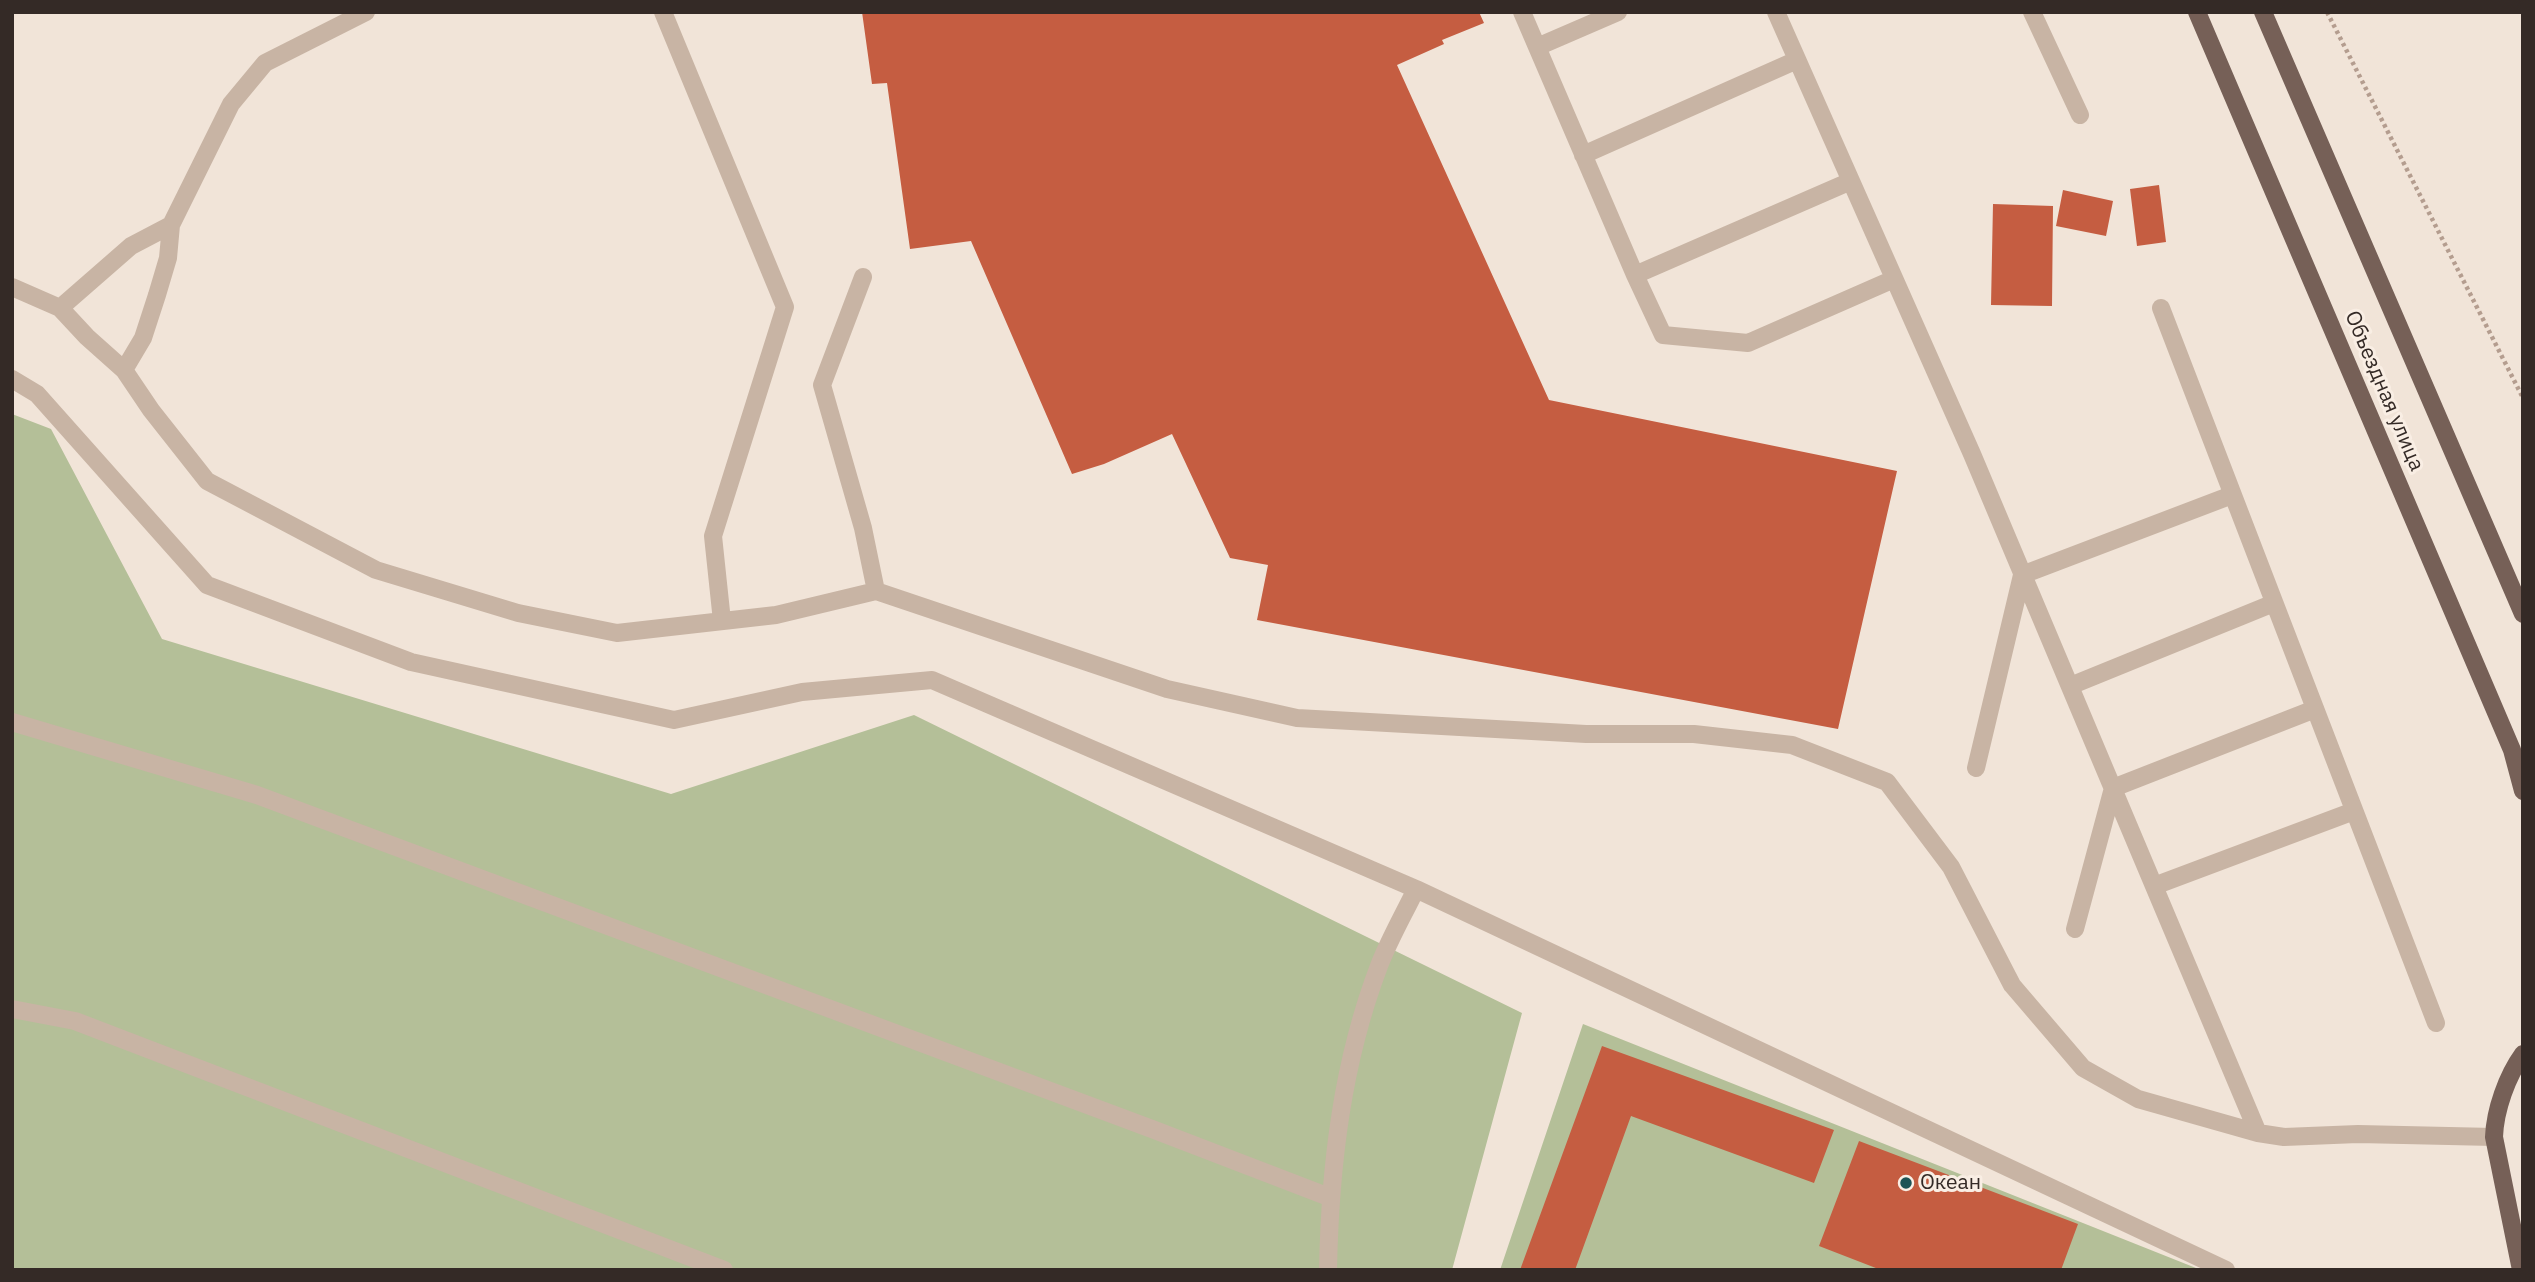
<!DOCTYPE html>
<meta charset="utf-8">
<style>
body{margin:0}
#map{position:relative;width:2535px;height:1282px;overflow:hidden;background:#f1e4d8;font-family:"IBM Plex Sans",sans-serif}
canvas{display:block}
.frame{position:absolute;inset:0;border:14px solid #342a26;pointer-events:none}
</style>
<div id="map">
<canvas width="2535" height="1282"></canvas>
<div class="frame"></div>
</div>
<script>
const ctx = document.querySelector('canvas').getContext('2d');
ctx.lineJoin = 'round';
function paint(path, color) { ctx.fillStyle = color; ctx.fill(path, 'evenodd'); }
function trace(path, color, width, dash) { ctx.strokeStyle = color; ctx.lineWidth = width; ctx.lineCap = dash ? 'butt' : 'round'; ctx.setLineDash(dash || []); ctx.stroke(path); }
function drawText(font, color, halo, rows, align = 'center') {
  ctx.font = font + ' "IBM Plex Sans",sans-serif'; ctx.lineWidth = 6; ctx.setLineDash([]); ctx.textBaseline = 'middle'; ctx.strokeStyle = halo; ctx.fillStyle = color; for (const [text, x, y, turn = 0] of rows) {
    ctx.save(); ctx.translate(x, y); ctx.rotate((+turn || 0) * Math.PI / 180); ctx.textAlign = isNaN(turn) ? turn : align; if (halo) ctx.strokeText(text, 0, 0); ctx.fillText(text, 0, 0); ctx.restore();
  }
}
const green = new Path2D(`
 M 12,414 L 51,429 L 162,639 L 671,794 L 914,715 L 1522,1013 L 1452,1270 L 12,1270 Z
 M 1583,1024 L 2201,1270 L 1500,1270 Z`);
const building = new Path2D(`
 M 862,12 L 1479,12 L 1484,23 L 1442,40 L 1444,44 L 1397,65 L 1549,400 L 1897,471 L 1838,729 L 1257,620 L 1268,565 L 1230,558 L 1172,434 L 1104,464 L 1072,474 L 971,241 L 910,249 L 887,83 L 872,84 Z
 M 2159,185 L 2166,242 L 2137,246 L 2130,189 Z
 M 2063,190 L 2113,201 L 2106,236 L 2056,226 Z
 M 1993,204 L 2053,206 L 2052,306 L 1991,305 Z
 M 1602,1046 L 1834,1130 L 1814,1183 L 1631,1116 L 1575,1270 L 1520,1270 Z
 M 1859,1141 L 2078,1224 L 2061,1270 L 1881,1270 L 1819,1246 Z`);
const path = new Path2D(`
 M 2327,12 L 2523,398`);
const minor = new Path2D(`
 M 663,12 L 785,307 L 713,536 L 722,621
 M 1522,12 L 1635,275 L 1663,335 L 1748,343 L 1894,279
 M 1776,12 L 1972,454 L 2258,1133
 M 2032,12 L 2080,115
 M 1537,47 L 1618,12
 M 1583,155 L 1797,60
 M 1635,275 L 1851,181
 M 863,277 L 822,385 L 863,528 L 876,591
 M 12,287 L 60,308 L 87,337 L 124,370 L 151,410 L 207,481 L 376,570 L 518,613 L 617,633 L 776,615 L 876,591 L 1167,689 L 1297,718 L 1586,734 L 1694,734 L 1792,745 L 1887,782 L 1951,867 L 2012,985 L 2083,1068 L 2138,1099 L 2258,1133 L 2284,1137 L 2358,1134 L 2494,1137
 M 60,308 L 131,246 L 171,225
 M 2161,308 L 2436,1023
 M 124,370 L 143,338 L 157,295 L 168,258 L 171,225 L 231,104 L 265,63 L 366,12
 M 12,379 L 37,394 L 207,585 L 411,662 L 674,720 L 802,692 L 932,680 L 1416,889 L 2226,1270
 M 2070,686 L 2274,603
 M 12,722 L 257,795 L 1152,1129 L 1329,1197
 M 1976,768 L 2022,575 L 2232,495
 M 2154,886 L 2354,811
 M 2075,929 L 2113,788 L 2315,709
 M 12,1009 L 75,1021 L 724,1270
 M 1328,1270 C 1330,1166 1342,1063 1379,966 C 1389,940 1404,914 1416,889`);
const major = new Path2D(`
 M 2197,12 L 2512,750 L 2523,791
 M 2263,12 L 2523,614
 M 2521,1270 L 2494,1137 C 2495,1110 2507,1076 2523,1054`);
const markers = [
 [1906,1183,7,"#1c5355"]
];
const streetNames = [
 ["Объездная улица",2384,391,67]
];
const poiNames = [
 ["Океан",1920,1183]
];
paint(green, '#b4bf98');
paint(building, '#c55d41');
trace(path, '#b49d8f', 4.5, [3.5, 3.5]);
trace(minor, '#c8b4a4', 18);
trace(major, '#766057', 18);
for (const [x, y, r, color] of markers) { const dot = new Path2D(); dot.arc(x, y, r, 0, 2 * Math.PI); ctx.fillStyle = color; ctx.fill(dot); trace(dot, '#f9eee4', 2.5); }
drawText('21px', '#342a26', '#f9eee4', streetNames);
drawText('21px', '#342a26', '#f9eee4', poiNames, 'left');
</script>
